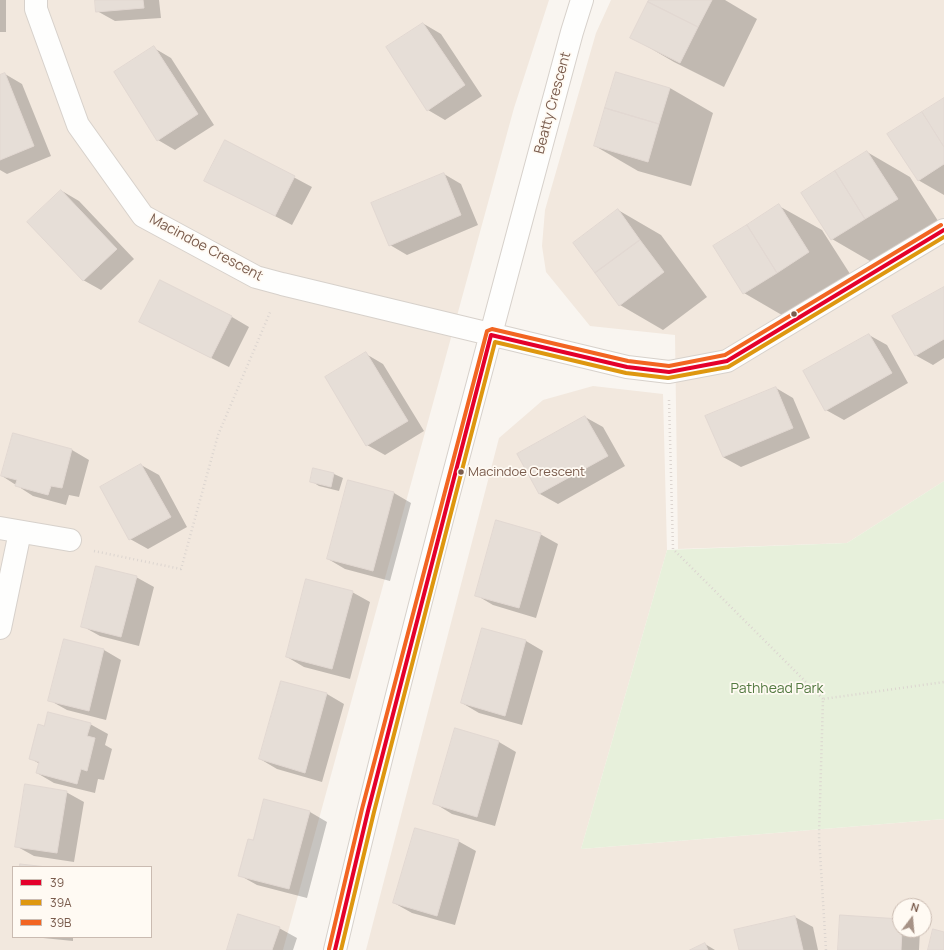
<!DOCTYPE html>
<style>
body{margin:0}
#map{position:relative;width:944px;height:950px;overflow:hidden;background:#f9f5f0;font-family:Manrope,sans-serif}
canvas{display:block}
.legend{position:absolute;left:12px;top:866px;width:140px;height:72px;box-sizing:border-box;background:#fffaf3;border:1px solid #cabbb1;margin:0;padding:5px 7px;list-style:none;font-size:12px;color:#7a5c4d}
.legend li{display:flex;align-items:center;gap:8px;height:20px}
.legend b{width:20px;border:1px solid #cabbb1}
.north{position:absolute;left:892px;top:898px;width:40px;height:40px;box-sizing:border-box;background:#fffaf3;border:1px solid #cabbb1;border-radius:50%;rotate:16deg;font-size:11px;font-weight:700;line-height:16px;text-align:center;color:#7a5c4d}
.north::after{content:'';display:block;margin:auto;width:14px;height:18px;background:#a69286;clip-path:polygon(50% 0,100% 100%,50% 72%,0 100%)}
</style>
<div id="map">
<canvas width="944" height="950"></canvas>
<ul class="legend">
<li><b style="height:5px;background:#e4002b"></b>39</li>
<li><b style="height:5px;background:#de970f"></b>39A</li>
<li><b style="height:5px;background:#f26522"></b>39B</li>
</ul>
<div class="north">N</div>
</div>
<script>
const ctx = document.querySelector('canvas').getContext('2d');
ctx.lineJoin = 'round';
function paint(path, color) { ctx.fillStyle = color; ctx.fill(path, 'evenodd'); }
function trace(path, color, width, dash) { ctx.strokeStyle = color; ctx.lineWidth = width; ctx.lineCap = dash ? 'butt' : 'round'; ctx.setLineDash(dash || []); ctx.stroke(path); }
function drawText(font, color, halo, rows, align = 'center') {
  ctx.font = font + ' Manrope,sans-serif'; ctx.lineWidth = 3.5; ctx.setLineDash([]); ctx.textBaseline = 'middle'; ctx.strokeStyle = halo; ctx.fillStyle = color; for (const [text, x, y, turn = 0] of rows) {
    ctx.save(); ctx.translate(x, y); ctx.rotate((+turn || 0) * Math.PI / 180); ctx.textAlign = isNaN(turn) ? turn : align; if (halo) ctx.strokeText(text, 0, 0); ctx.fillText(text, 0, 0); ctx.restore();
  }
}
const residential = new Path2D(`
 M 0,0 L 549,0 L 514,108 L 283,950 L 0,950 ZM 13,867 L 151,867 L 151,937 L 13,937 Z
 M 611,0 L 944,0 L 944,481 L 847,543 L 678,549 L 675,335 L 590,326 L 546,272 L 542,246 L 545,210 L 596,33 Z
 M 593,386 L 663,394 L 667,550 L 581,849 L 944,819 L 944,950 L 366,950 L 499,438 L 543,400 ZM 900,906 L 924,906 L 924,930 L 900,930 Z`);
const green = new Path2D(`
 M 944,481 L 944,819 L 581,849 L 667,550 L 847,543 Z`);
const shadow = new Path2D(`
 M 0,0 L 6,0 L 6,32 L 0,32 Z
 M 96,0 L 159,0 L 161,18 L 115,21 L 97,11 Z
 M 650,0 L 725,0 L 757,19 L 724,87 L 674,62 L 631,37 Z
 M 424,24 L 441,34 L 482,96 L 445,120 L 428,110 Z
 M 154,48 L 171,58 L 214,125 L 175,150 L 158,140 Z
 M 5,74 L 22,84 L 51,156 L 7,174 L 0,170 L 0,76 Z
 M 670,88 L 713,113 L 691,186 L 638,171 L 595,146 Z
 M 944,99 L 944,195 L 918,180 Z
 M 226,141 L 312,187 L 292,225 L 206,180 Z
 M 867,152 L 910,177 L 940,224 L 875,264 L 832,239 Z
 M 444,174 L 461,184 L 478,225 L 407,255 L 390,245 Z
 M 62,191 L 79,201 L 134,259 L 101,290 L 83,280 Z
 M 779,206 L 822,230 L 852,277 L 787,318 L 744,293 Z
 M 618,210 L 661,235 L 707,297 L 663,330 L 620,305 Z
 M 944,288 L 944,358 L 933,365 L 915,355 Z
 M 232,317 L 249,327 L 229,367 L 140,322 Z
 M 869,335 L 887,345 L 908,383 L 844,420 L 826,410 Z
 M 366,354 L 383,364 L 424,431 L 385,455 L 367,445 Z
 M 776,388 L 793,398 L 810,438 L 741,467 L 723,457 Z
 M 585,417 L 603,427 L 625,466 L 558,504 L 540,494 L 518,454 Z
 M 13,434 L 72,450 L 89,460 L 79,497 L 69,495 L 66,505 L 33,496 L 2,476 Z
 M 141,465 L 159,475 L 187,527 L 148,549 L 130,539 Z
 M 314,469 L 334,474 L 343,478 L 339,491 L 319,486 L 311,481 Z
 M 394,493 L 411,503 L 390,581 L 345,569 L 328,559 Z
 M 540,534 L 558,544 L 536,618 L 493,605 L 476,595 Z
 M 136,577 L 154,587 L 139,646 L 100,636 L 82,626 Z
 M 352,592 L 370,602 L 350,679 L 304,667 L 287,657 Z
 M 483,629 L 526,641 L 543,651 L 522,725 L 479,713 L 462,703 Z
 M 65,640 L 104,650 L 121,660 L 106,720 L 67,710 L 49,700 Z
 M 281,682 L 327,694 L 344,704 L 322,782 L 277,769 L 260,759 Z
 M 90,724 L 108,734 L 105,745 L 112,749 L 104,780 L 98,779 L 95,793 L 54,783 L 37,773 L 40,764 L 31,759 L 45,727 Z
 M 499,742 L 516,752 L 495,826 L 452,814 L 434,803 Z
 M 66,792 L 84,802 L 74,862 L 34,856 L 16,846 Z
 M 310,812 L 327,822 L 307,898 L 257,885 L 239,875 L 253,842 Z
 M 458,841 L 476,851 L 455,925 L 412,913 L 394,903 Z
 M 795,917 L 813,927 L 818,950 L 740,950 Z
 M 900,920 L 900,930 L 920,930 L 919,950 L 839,950 Z
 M 279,928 L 297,938 L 293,950 L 228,950 Z
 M 33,937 L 73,937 L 73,941 Z
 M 705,944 L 715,950 L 692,950 Z`);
const building = new Path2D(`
 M 95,0 L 143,0 L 144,8 L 96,12 Z
 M 649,0 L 712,0 L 698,27 L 648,2 Z
 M 648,2 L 698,27 L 680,63 L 630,38 Z
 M 423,23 L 465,85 L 427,111 L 386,47 Z
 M 154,46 L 198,114 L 157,141 L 114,72 Z
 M 616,72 L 670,88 L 659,124 L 605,108 Z
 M 5,73 L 34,146 L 0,160 L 0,75 Z
 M 944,98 L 944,147 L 922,112 Z
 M 605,108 L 659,124 L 648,162 L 594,146 Z
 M 922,112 L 944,147 L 944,164 L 918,181 L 887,134 Z
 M 225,140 L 295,176 L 275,216 L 204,181 Z
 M 867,151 L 898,199 L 865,219 L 835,171 Z
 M 835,171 L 865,219 L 831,240 L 801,193 Z
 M 444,173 L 461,215 L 389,246 L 371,203 Z
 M 61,190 L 117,249 L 83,281 L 27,222 Z
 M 779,204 L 809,252 L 777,273 L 747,225 Z
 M 618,209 L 640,240 L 595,273 L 573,243 Z
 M 747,225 L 777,273 L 743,294 L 713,246 Z
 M 640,240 L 664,272 L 619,306 L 595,273 Z
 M 160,280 L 232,316 L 211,358 L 139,322 Z
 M 944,287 L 944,339 L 915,356 L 892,316 Z
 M 869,334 L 892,373 L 825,411 L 803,371 Z
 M 366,352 L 408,421 L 366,446 L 325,377 Z
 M 776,387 L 793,428 L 723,457 L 705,416 Z
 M 585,416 L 608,456 L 539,494 L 517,454 Z
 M 13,433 L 72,449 L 62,488 L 51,486 L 48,495 L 15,486 L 17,480 L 1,476 Z
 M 141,464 L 171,517 L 129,540 L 100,487 Z
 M 313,468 L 334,473 L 331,487 L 310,482 Z
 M 348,480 L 394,492 L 373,571 L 327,559 Z
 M 496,520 L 541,533 L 519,608 L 475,596 Z
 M 96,566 L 137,576 L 121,637 L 81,627 Z
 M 306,579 L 353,591 L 332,669 L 286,657 Z
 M 482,628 L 526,640 L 505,716 L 461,703 Z
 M 64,639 L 104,649 L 89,711 L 48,701 Z
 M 281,681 L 327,693 L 305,773 L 259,759 Z
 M 48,712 L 91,723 L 87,736 L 95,738 L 87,771 L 81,769 L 77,784 L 36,773 L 39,762 L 29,759 L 38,724 L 44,726 Z
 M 455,728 L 499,741 L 477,817 L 433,804 Z
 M 25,784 L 67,791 L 57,853 L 15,847 Z
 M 264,799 L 310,811 L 289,889 L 238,876 L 248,839 L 253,840 Z
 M 415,828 L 459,840 L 437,916 L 393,903 Z
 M 20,864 L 47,867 L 20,867 Z
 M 238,914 L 280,927 L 272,950 L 227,950 Z
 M 840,915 L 900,919 L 900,930 L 902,930 L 901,950 L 838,950 Z
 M 795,916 L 803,950 L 739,950 L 734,930 Z
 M 933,929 L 944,932 L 944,950 L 928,950 Z
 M 705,943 L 708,950 L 690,950 Z`);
const path = new Path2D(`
 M 669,400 L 673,549 L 823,699
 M 94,551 L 181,569 L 218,435 L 271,310
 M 826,950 L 819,836 L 823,699 L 944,682`);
const street = new Path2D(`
 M 36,0 L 36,9 L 78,125 L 143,216 L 256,277 L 282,284 L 627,367 L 669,372 L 727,361 L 944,230
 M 0,528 L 70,540
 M 0,628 L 20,532
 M 335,950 C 407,642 490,337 572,32 L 582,0`);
const bus1 = new Path2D(`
 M 335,950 L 368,811 L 491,335 L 627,367 L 669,372 L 727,361 L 944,230`);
const bus2 = new Path2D(`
 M 341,950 L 374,812 L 495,342 L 626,373 L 668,378 L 728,367 L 944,237`);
const bus3 = new Path2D(`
 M 329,949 L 362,809 L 487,331 L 492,329 L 628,361 L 669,366 L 725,355 L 941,225`);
const markers = [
 [794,314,3.5,"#7a5c4d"],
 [461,472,3.5,"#7a5c4d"]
];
const busNames = [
 ["Macindoe Crescent",468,472]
];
const streetNames = [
 ["Beatty Crescent",553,103,-75],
 ["Macindoe Crescent",206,248,28]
];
const parkNames = [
 ["Pathhead Park",777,689]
];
paint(residential, '#f2e8de');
paint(green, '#e7f0db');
paint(shadow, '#0003');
paint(building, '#e6ded7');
trace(building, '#e2d8d2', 1);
trace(street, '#d7d1cb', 24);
trace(path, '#dcd5d0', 2.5, [1, 3]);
trace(street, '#fefefd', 22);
trace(bus1, '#e4002b', 4);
trace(bus2, '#de970f', 4);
trace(bus3, '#f26522', 4);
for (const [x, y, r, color] of markers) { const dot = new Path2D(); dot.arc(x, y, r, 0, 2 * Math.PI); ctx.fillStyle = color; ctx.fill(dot); trace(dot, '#fffaf3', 1.5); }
drawText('13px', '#7a5c4d', '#fffaf3', busNames, 'left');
drawText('14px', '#7a5c4d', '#fffaf3', streetNames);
drawText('14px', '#537a41', '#fffaf3', parkNames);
</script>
